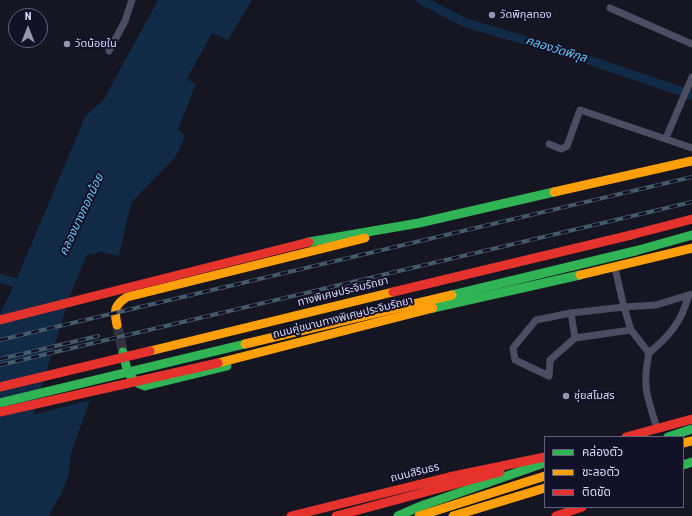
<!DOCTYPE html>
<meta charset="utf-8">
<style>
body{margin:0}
#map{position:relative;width:692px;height:516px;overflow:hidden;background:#161622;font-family:"Roboto Condensed","Noto Sans Thai",sans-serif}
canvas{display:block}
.legend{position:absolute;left:544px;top:436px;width:140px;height:72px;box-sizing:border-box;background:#121127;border:1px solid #62617d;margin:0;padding:5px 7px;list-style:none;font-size:12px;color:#d9d9fd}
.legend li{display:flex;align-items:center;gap:8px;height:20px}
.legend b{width:20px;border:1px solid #62617d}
.north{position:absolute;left:8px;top:8px;width:40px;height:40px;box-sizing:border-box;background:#121127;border:1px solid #62617d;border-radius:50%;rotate:0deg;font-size:11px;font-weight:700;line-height:16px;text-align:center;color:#d9d9fd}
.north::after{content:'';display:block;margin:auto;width:14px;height:18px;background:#9595b0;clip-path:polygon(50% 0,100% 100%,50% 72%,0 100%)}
</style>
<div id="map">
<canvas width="692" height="516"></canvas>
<ul class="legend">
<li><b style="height:5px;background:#30b455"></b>คล่องตัว</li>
<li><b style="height:5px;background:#ff9f0a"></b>ชะลอตัว</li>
<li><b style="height:5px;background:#e5322d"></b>ติดขัด</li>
</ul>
<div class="north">N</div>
</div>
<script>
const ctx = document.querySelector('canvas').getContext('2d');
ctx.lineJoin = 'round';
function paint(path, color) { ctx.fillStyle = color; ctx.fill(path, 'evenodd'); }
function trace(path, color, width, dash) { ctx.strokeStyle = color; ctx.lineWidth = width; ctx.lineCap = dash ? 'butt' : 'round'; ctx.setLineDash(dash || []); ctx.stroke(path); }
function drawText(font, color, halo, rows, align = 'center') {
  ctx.font = font + ' "Roboto Condensed","Noto Sans Thai",sans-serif'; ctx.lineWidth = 4; ctx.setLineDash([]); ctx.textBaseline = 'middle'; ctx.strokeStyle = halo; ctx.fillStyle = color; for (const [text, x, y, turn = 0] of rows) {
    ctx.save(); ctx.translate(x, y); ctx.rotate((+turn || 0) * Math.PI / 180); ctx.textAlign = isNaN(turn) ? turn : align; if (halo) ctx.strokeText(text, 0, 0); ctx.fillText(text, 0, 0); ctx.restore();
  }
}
const water = new Path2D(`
 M 158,0 L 252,0 L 228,40 L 212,33 L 187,79 L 196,84 L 178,129 L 185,136 L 176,156 L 131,203 L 119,256 L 101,252 L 87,255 L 70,295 L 33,415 L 90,400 L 70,456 C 71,479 60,497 48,516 L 0,516 L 0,314 L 15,283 L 86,115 L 103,101 Z`);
const canal = new Path2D(`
 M 421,0 L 466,23 L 565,52 L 692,95
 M 0,278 L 26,286`);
const secondaryTunnel = new Path2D(`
 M 117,325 L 123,352`);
const street = new Path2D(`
 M 610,8 L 692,44
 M 109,51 L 125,21 L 132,0
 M 666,138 L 692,77
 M 549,144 L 561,149 L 567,146 L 580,110 L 692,148
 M 615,268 L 624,307 L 571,313 L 536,320 L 513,348 L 515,360 L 549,376 L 550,360 L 575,338 L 631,330
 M 571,313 L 575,338
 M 649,353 C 669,336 681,323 688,297
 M 657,428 C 647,397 642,386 649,353 L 631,330 L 624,307 L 656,305 L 692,294`);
const fast = new Path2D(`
 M 309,242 L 419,223 L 554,192
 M 635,251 L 692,235
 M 433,308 L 580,275
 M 123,352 C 126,368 128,381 145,386 L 227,366
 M 668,437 L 692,429
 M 683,465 L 692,462
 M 398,516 L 421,506 L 544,463`);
const slow = new Path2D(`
 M 554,192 L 692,161
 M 580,275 L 692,248
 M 117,325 C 114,311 114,305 127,297 L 365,238
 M 218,363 L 433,308
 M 683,443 L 692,441
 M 419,516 L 545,476
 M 453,516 L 545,488`);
const jam = new Path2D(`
 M 631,235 L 692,219
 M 0,320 L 309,242
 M 626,437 L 692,419
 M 291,516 L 449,477 L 545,457
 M 336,516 L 500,472
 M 556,516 L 582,507`);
const rail = new Path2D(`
 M 0,340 L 692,177
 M 0,359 L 98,336
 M 0,365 L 692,202`);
const fastBridge = new Path2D(`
 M 452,295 L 635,251
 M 0,403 L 245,344`);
const slowBridge = new Path2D(`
 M 245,344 L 452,295
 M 150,351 L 393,292`);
const jamBridge = new Path2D(`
 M 393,292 L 631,235
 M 0,387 L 150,351
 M 0,412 L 218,363`);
const markers = [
 [492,15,4,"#9595b0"],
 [67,44,4,"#9595b0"],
 [566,396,4,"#9595b0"]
];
const poiNames = [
 ["วัดพิกุลทอง",500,15],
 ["วัดน้อยใน",75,44],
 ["ชุ่ยสโมสร",574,396]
];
const streetNames = [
 ["ทางพิเศษประจิมรัถยา",343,292,-14],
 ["ถนนคู่ขนานทางพิเศษประจิมรัถยา",343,318,-14],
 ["ถนนสิรินธร",415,473,-14]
];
const waterNames = [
 ["คลองวัดพิกุล",556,50,17],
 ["คลองบางกอกน้อย",82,215,-65]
];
paint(water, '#112b47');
trace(canal, '#112b47', 9);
trace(secondaryTunnel, '#333343', 10, [10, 5]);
trace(street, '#4c4c62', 7);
trace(fast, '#30b455', 9);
trace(slow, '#ff9f0a', 9);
trace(jam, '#e5322d', 9);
trace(rail, '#445c69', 4);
trace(rail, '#121127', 2.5, [8]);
trace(fastBridge, '#30b455', 9);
trace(slowBridge, '#ff9f0a', 9);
trace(jamBridge, '#e5322d', 9);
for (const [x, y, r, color] of markers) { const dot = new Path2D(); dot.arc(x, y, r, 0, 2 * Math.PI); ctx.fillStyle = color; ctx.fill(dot); trace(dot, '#121127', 1.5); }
drawText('11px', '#d9d9fd', '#121127', poiNames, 'left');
drawText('11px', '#d9d9fd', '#121127', streetNames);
drawText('italic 12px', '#6cc7f8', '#121127', waterNames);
</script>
